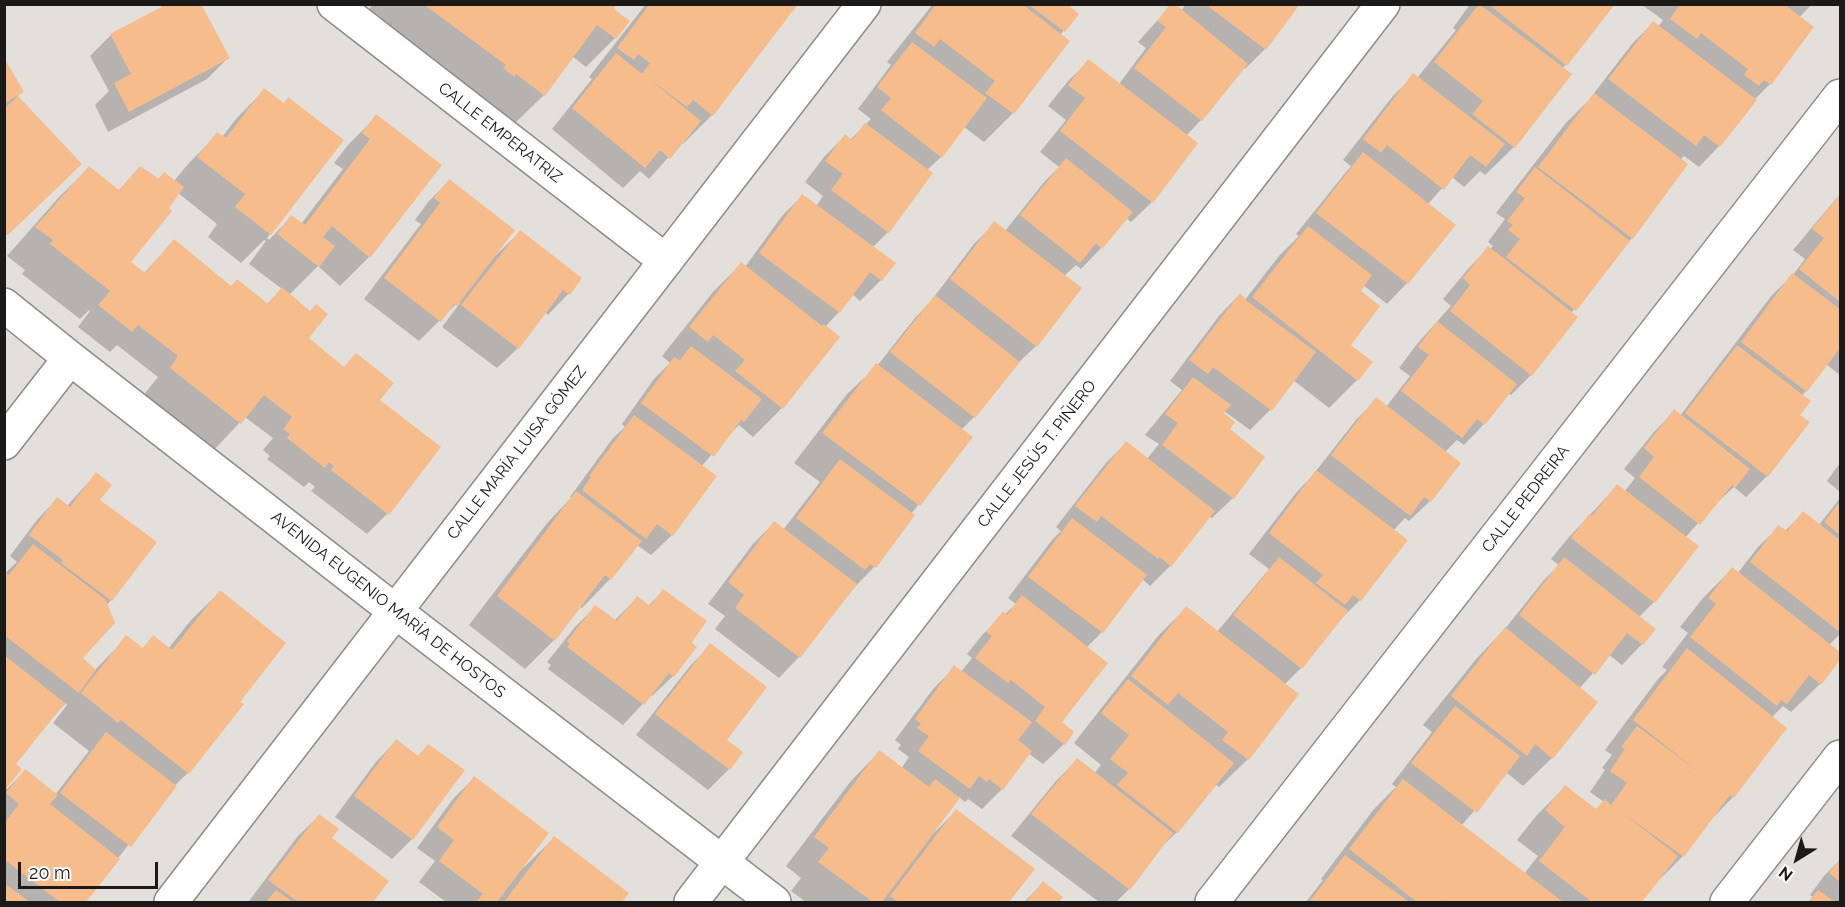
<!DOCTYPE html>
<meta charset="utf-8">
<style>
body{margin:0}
#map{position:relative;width:1845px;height:907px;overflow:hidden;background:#e3dfdb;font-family:Raleway,sans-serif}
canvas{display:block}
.frame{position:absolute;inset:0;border:6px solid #1b1a18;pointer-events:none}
.north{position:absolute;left:1767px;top:829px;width:60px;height:60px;-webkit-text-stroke:4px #fff;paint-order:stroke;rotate:217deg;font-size:16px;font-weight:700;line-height:24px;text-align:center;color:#1b1a18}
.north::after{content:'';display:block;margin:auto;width:21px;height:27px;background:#1b1a18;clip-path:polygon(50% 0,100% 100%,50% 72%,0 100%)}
.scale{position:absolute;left:18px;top:862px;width:140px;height:27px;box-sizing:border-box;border:3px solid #1b1a18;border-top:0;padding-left:8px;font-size:18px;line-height:21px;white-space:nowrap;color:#1b1a18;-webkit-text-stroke:4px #fff;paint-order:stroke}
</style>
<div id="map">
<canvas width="1845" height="907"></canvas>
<div class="frame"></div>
<div class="north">N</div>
<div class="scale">20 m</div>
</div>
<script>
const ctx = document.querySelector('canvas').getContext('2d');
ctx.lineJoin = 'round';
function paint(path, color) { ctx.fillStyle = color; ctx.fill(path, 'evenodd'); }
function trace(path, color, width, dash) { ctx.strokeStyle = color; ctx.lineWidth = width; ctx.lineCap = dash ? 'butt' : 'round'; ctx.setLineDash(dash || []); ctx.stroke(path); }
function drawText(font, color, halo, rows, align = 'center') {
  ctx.font = font + ' Raleway,sans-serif'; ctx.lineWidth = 6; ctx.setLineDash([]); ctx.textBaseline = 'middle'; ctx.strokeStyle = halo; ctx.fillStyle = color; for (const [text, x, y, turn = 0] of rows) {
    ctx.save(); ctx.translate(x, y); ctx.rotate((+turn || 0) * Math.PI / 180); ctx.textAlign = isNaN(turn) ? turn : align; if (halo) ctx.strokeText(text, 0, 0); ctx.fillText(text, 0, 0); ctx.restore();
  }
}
const shadow = new Path2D(`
 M 164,4 L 199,4 L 228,58 L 207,79 L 108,132 L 95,105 L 109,91 L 90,56 L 111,35 L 157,11 Z
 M 373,4 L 615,4 L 612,10 L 615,38 L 586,67 L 572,56 L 544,95 L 515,123 L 487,102 L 475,98 L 478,94 L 367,12 Z
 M 646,4 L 796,4 L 712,115 L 683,144 L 682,142 L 649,179 L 640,171 L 623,188 L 552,129 L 592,79 L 589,77 Z
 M 933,4 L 1065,4 L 1077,14 L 1060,35 L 1068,41 L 1013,113 L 984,142 L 964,127 L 941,157 L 927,170 L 931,173 L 888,232 L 872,248 L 881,280 L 860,301 L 852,294 L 839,312 L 825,327 L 782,408 L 753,437 L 739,425 L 723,441 L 701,467 L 672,535 L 651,555 L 637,545 L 610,579 L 582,608 L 579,606 L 554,640 L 525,669 L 469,625 L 548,522 L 571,498 L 570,497 L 613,438 L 625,427 L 622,424 L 654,379 L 670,363 L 662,356 L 713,292 L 741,264 L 745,267 L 782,216 L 802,196 L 816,206 L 823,196 L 805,182 L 824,157 L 845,136 L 850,140 L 871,119 L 858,109 L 891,65 L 887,62 Z
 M 1172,4 L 1181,11 L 1186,4 L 1298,4 L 1265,49 L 1245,69 L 1242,68 L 1201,120 L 1186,136 L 1152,202 L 1131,222 L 1126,218 L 1101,248 L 1081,269 L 1076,265 L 1064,276 L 1036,346 L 1015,366 L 974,417 L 961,430 L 971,438 L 911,514 L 913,516 L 874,567 L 854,588 L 799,657 L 779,678 L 715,629 L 725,616 L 708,604 L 753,544 L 774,523 L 783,530 L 820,482 L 794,463 L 847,394 L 877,366 L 915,318 L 931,301 L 974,244 L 995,223 L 1005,231 L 1045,181 L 1059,167 L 1040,152 L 1066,120 L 1048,106 L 1068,81 L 1089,61 L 1119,84 L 1146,48 L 1138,42 Z
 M 1470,4 L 1613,4 L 1562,69 L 1514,147 L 1485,175 L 1480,171 L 1464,187 L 1452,177 L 1428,204 L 1407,283 L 1387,304 L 1363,285 L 1359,291 L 1349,346 L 1357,380 L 1329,408 L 1293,380 L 1270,410 L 1250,430 L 1224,411 L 1222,414 L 1228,430 L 1233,498 L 1212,518 L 1209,516 L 1170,566 L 1150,586 L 1142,579 L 1102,632 L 1087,647 L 1060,722 L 1064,744 L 1043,764 L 1028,753 L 1002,789 L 982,809 L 968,799 L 965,802 L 959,797 L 933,832 L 934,833 L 956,811 L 1033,869 L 1008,902 L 806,902 L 791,891 L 801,878 L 786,866 L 851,781 L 879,752 L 901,769 L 909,757 L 898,749 L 901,745 L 895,740 L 934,688 L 955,667 L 961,672 L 972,658 L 967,654 L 983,634 L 1016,604 L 1008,598 L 1052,540 L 1061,531 L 1056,527 L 1106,463 L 1126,443 L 1147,459 L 1159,444 L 1145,435 L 1182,390 L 1170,381 L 1219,316 L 1239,295 L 1244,301 L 1279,256 L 1299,236 L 1296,234 L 1351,166 L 1343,160 L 1393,96 L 1414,75 L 1417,78 L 1456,30 L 1453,28 Z
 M 1641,4 L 1812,4 L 1799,18 L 1770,84 L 1754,100 L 1719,146 L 1699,167 L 1684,156 L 1680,160 L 1632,238 L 1571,313 L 1531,375 L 1511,395 L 1508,393 L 1484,424 L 1464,445 L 1457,440 L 1445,452 L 1430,501 L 1409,521 L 1405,518 L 1393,531 L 1406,540 L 1360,600 L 1339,621 L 1301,668 L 1285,684 L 1248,759 L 1219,787 L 1215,784 L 1177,832 L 1158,850 L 1129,889 L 1116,902 L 1099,902 L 1011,836 L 1056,781 L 1077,760 L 1094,774 L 1101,765 L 1074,743 L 1158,636 L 1186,608 L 1217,632 L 1269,569 L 1249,554 L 1296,493 L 1312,476 L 1356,420 L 1377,399 L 1386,407 L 1410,376 L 1399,368 L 1417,344 L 1451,306 L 1443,299 L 1468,269 L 1488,248 L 1490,250 L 1493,246 L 1488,242 L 1505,219 L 1496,213 L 1565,124 L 1588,101 L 1632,44 L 1653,23 L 1658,27 L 1663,20 Z
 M 4,62 L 22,92 L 17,97 L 80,164 L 4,237 Z
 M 264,90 L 342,141 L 267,238 L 269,240 L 291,217 L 301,224 L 343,169 L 334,163 L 348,145 L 377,116 L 369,257 L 340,286 L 318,266 L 289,295 L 307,338 L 378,400 L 387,514 L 367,534 L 311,491 L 315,487 L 309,482 L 304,487 L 267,459 L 270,456 L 263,450 L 273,438 L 245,417 L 212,452 L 142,397 L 158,377 L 117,345 L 110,352 L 78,327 L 90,311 L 89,310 L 80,319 L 22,274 L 25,270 L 7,256 L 60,196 L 89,168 L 118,191 L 140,168 L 157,180 L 164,174 L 174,181 L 189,163 L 218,134 L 222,137 L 236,119 ZM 178,193 L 217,224 L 208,237 L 241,263 L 264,240 L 266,241 L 249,264 L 282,289 L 266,305 L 231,288 L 174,241 L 143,274 L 130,263 Z
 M 449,181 L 496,255 L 520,232 L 580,278 L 568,294 L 548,315 L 545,312 L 518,348 L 497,368 L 442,327 L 460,303 L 459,301 L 419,341 L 364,299 L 421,224 L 415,220 L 428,202 Z
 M 1840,194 L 1840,375 L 1826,364 L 1802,396 L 1798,415 L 1808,422 L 1767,476 L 1746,497 L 1734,487 L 1712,507 L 1685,538 L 1696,547 L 1654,602 L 1639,617 L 1654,629 L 1642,644 L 1622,665 L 1609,655 L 1579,689 L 1552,758 L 1523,786 L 1507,773 L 1461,826 L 1524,874 L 1538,856 L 1517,840 L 1536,816 L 1565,787 L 1595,811 L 1604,802 L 1590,792 L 1605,770 L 1602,768 L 1612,755 L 1605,750 L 1658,679 L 1667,670 L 1662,667 L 1688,633 L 1680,627 L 1703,598 L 1732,569 L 1737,574 L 1758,547 L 1779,527 L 1785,531 L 1803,513 L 1819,525 L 1840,498 L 1840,634 L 1829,645 L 1840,654 L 1840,657 L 1820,684 L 1791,712 L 1783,706 L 1772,717 L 1733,797 L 1709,822 L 1683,856 L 1662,877 L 1661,876 L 1640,902 L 1306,902 L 1323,880 L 1321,879 L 1374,809 L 1396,787 L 1392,784 L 1432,732 L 1423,725 L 1477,658 L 1504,630 L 1544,580 L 1559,565 L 1551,559 L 1569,537 L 1617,486 L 1624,492 L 1635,478 L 1624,469 L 1654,432 L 1674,411 L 1680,416 L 1772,295 L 1793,275 L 1805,259 L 1793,250 Z
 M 1840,463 L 1840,492 L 1827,481 Z
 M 96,474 L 98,500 L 155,543 L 107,605 L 80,658 L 94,671 L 127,637 L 142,649 L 153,637 L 168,649 L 191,620 L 220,592 L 238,702 L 188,773 L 174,786 L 84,902 L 4,902 L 4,574 L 17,562 L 10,556 L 37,520 L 57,499 L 67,506 ZM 66,703 L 67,705 L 53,723 L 89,751 L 55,795 L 25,771 L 7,789 L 6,787 L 14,765 L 52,717 Z
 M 663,591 L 692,638 L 673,676 L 652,696 L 651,695 L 623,725 L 548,669 L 551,665 L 547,662 L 575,627 L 595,607 L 614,621 L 637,598 L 648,606 Z
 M 711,645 L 729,769 L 708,790 L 636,735 L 690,666 Z
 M 396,741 L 417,757 L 428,746 L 412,839 L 392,859 L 335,817 L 376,762 Z
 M 474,778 L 523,868 L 554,838 L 627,893 L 620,902 L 446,902 L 419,882 L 435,861 L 417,848 L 453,799 Z
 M 319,816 L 330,838 L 387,882 L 371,902 L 249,901 L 298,836 Z
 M 1840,860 L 1840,902 L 1808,902 L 1813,897 L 1810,895 L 1824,876 Z
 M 1043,883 L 1061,898 L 1057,902 L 1024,902 Z`);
const building = new Path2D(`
 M 167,4 L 201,4 L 230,58 L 129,112 L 114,83 L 131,74 L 110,34 Z
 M 423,4 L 617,4 L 614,9 L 630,21 L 616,39 L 597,25 L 545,96 L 516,74 L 514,77 L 503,68 L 506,65 Z
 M 650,4 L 798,4 L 713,116 L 693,100 L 687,107 L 648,78 L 701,121 L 670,159 L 660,150 L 645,168 L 572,108 L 616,53 L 642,74 L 650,63 L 638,54 L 634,60 L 617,48 Z
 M 936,4 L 1022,4 L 1070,41 L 1014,114 L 985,93 L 995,81 L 940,39 L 934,47 L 915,33 Z
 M 1028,4 L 1067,4 L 1079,14 L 1065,32 Z
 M 1170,4 L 1175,4 L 1248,64 L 1202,121 L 1134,68 L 1166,27 L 1157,21 Z
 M 1205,4 L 1300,4 L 1266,50 Z
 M 1479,4 L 1572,74 L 1515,148 L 1472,114 L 1483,101 L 1434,62 Z
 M 1488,4 L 1615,4 L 1567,66 Z
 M 1680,4 L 1784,4 L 1814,27 L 1771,85 L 1764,80 L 1759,86 L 1744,75 L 1748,69 L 1701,33 L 1697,39 L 1670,19 Z
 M 1653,21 L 1757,100 L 1720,147 L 1704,135 L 1696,146 L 1608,79 Z
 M 912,42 L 987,98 L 942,158 L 881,110 L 891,98 L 877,87 Z
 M 5,59 L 24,92 L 5,103 Z
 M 1088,59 L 1198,143 L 1153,203 L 1060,131 L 1085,98 L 1068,85 Z
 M 1413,73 L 1505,144 L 1486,167 L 1470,155 L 1444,190 L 1387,145 L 1381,153 L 1363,139 Z
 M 264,88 L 284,103 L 288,97 L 344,140 L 271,235 L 235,207 L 245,194 L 197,157 L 217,132 L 226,138 Z
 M 1594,93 L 1688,164 L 1633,239 L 1538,167 Z
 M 18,96 L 82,164 L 8,235 L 4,231 L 4,109 Z
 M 376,114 L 442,165 L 370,258 L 332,226 L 323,237 L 335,246 L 319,267 L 277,234 L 291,215 L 305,225 L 370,139 L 362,133 Z
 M 865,123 L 933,173 L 889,233 L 831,190 L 843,174 L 825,161 L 845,134 L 852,140 Z
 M 1363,152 L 1456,225 L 1408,284 L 1316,213 Z
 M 1066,158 L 1133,212 L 1102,249 L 1096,243 L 1080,263 L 1020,215 Z
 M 89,166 L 119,190 L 140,166 L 159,179 L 164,172 L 184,187 L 169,208 L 172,211 L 131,262 L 145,273 L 174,239 L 231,286 L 237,279 L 268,304 L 282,287 L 310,311 L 316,304 L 328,314 L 309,338 L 344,367 L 356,353 L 394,383 L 380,400 L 441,447 L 389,515 L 331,470 L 334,466 L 329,462 L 325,468 L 287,438 L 290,434 L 283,429 L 292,417 L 264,395 L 241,424 L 170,368 L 178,356 L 138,325 L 132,332 L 98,305 L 110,291 L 50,244 L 53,240 L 35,227 Z
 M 1535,167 L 1630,241 L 1576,311 L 1506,257 L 1520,239 L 1508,230 L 1513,225 L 1507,221 L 1525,198 L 1516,192 Z
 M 449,179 L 515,230 L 457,306 L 454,304 L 441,322 L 384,278 L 440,203 L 434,198 Z
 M 802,194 L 896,263 L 882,281 L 870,272 L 840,313 L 759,253 Z
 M 1840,194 L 1840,302 L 1799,269 L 1824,238 L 1812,229 Z
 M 994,221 L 1082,288 L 1037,347 L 950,279 Z
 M 1308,226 L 1372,275 L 1361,291 L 1380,306 L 1351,345 L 1373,362 L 1358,381 L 1252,297 Z
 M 520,230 L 582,278 L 570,295 L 563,290 L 519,349 L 461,305 Z
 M 1488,246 L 1578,317 L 1532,376 L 1450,311 L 1470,285 L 1463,278 Z
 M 741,262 L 822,326 L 824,324 L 840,337 L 783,409 L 735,371 L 745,360 L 713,335 L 708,342 L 689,327 Z
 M 1792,273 L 1840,309 L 1840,348 L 1807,392 L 1741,342 Z
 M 1240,293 L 1247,301 L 1316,352 L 1272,411 L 1213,367 L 1208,374 L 1189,360 Z
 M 935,295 L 1020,362 L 975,418 L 890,352 Z
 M 1437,321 L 1517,384 L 1485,425 L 1477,419 L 1462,438 L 1401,391 L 1429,355 L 1418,347 Z
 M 1737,345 L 1811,401 L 1800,415 L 1810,422 L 1768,477 L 1685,413 Z
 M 691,346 L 762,399 L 744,422 L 741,420 L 714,457 L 641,403 L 674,357 L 680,360 Z
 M 876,363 L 973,437 L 920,506 L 822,433 Z
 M 1193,377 L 1231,405 L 1224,413 L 1235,422 L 1230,429 L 1265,457 L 1234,499 L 1162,445 L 1178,423 L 1165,414 Z
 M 1376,397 L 1461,463 L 1431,502 L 1424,497 L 1410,516 L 1331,455 Z
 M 1674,409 L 1750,469 L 1735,488 L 1732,485 L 1700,525 L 1639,477 L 1654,457 L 1644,448 Z
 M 634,415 L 717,476 L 673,536 L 657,524 L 646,539 L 582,490 L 591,477 L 589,476 Z
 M 1126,441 L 1215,511 L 1171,567 L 1160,557 L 1158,559 L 1101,516 L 1097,522 L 1075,506 Z
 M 840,459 L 915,515 L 876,568 L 870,564 L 865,570 L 796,518 Z
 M 1316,470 L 1408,540 L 1361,601 L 1353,595 L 1345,605 L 1316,583 L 1323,575 L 1269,533 Z
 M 96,472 L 112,485 L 100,500 L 157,542 L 112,601 L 61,563 L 63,560 L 29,535 L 57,497 L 70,507 Z
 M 1617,484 L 1699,546 L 1655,603 L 1571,538 L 1589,514 L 1592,516 Z
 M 576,491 L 642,541 L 611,580 L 605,575 L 555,641 L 497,596 Z
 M 1840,501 L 1840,535 L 1824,522 Z
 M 1803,511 L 1840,540 L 1840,632 L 1750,562 L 1778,525 L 1787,531 Z
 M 1072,518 L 1147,575 L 1103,633 L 1028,577 Z
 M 774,521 L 857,584 L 800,658 L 735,608 L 744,595 L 728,582 Z
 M 33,544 L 106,600 L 115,623 L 83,658 L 96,670 L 79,693 L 4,635 L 4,572 L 9,575 Z
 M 1279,557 L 1348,611 L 1302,669 L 1233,615 Z
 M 1564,557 L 1656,629 L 1643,645 L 1627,633 L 1595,675 L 1519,615 Z
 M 1732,567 L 1840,652 L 1840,660 L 1821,685 L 1809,675 L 1787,704 L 1781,700 L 1777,706 L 1690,637 L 1716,604 L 1708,598 Z
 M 663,589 L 707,621 L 694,639 L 692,643 L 697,647 L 674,677 L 669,673 L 644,705 L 567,647 L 570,644 L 567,641 L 595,605 L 617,621 L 637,596 L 650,606 Z
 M 220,590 L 286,643 L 240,702 L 244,704 L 189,774 L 121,720 L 118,723 L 81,693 L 126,635 L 143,648 L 153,635 L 172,650 Z
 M 1022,595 L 1108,663 L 1062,722 L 1074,732 L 1065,745 L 1035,721 L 1045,707 L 1011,680 L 1008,683 L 975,658 L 992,636 L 986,632 L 1003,611 L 1007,615 Z
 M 1186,606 L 1299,694 L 1249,760 L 1222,740 L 1228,732 L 1178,693 L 1168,705 L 1131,676 Z
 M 1505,627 L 1598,702 L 1553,759 L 1535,744 L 1527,756 L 1451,696 Z
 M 710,643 L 767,687 L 727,740 L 743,752 L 730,770 L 655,714 Z
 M 1687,648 L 1787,728 L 1734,798 L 1730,795 L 1684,857 L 1624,814 L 1678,856 L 1642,902 L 1592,902 L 1539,861 L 1565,827 L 1545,810 L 1565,785 L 1596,809 L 1605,799 L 1611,805 L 1627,783 L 1610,771 L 1625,749 L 1621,747 L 1637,726 L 1699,772 L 1633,720 Z
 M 4,655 L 65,703 L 16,764 L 22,769 L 4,791 Z
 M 954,665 L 1032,722 L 1018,740 L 1032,751 L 1003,790 L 989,779 L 987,782 L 979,776 L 970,789 L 918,751 L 929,736 L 917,728 L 921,724 L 915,719 Z
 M 1128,679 L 1234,763 L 1178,833 L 1117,785 L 1128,773 L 1110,759 L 1129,735 L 1101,713 Z
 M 1455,706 L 1520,756 L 1477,813 L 1411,763 Z
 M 106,732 L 177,786 L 131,847 L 60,793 Z
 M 396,739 L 418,756 L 428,744 L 465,770 L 413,840 L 354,796 Z
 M 879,750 L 929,787 L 935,779 L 960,798 L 882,902 L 873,902 L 818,862 L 829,848 L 814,837 Z
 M 1077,758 L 1173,833 L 1130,890 L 1031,814 Z
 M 25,769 L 58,795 L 50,804 L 120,859 L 86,902 L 60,902 L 5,860 L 5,822 L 19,804 L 6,793 Z
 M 474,776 L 549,833 L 497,902 L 476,902 L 483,894 L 439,861 L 454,840 L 437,827 Z
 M 1403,779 L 1507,859 L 1563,902 L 1448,902 L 1445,900 L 1443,902 L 1417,902 L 1349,849 Z
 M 956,809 L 1035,869 L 1009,902 L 898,902 L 890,896 Z
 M 319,814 L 339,829 L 332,838 L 389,881 L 373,902 L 298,902 L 268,880 Z
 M 554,836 L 629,893 L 622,902 L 504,902 Z
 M 1345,855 L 1409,902 L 1309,902 Z
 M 1840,859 L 1840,882 L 1829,873 Z
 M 1043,881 L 1063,897 L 1059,902 L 1026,902 Z
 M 4,883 L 30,902 L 4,902 Z
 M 276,890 L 293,902 L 266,902 Z
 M 1818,890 L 1835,902 L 1808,902 Z`);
const street = new Path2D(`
 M 334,4 L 666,261
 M 4,305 L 70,358 L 395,611 L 774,902
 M 4,443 L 70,358
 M 171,902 L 864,4
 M 691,902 L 1383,4
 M 1212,902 L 1840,96
 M 1727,902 L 1840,757`);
const streetNames = [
 ["CALLE EMPERATRIZ",500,133,38],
 ["CALLE MARÍA LUISA GÓMEZ",517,453,-52],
 ["CALLE JESÚS T. PIÑERO",1037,454,-52],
 ["CALLE PEDREIRA",1526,499,-52],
 ["AVENIDA EUGENIO MARÍA DE HOSTOS",388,605,38]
];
paint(shadow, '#0003');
paint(building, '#f7bc8c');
trace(street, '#8f8b87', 36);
trace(street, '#fff', 33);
drawText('16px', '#1b1a18', '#fff', streetNames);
</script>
